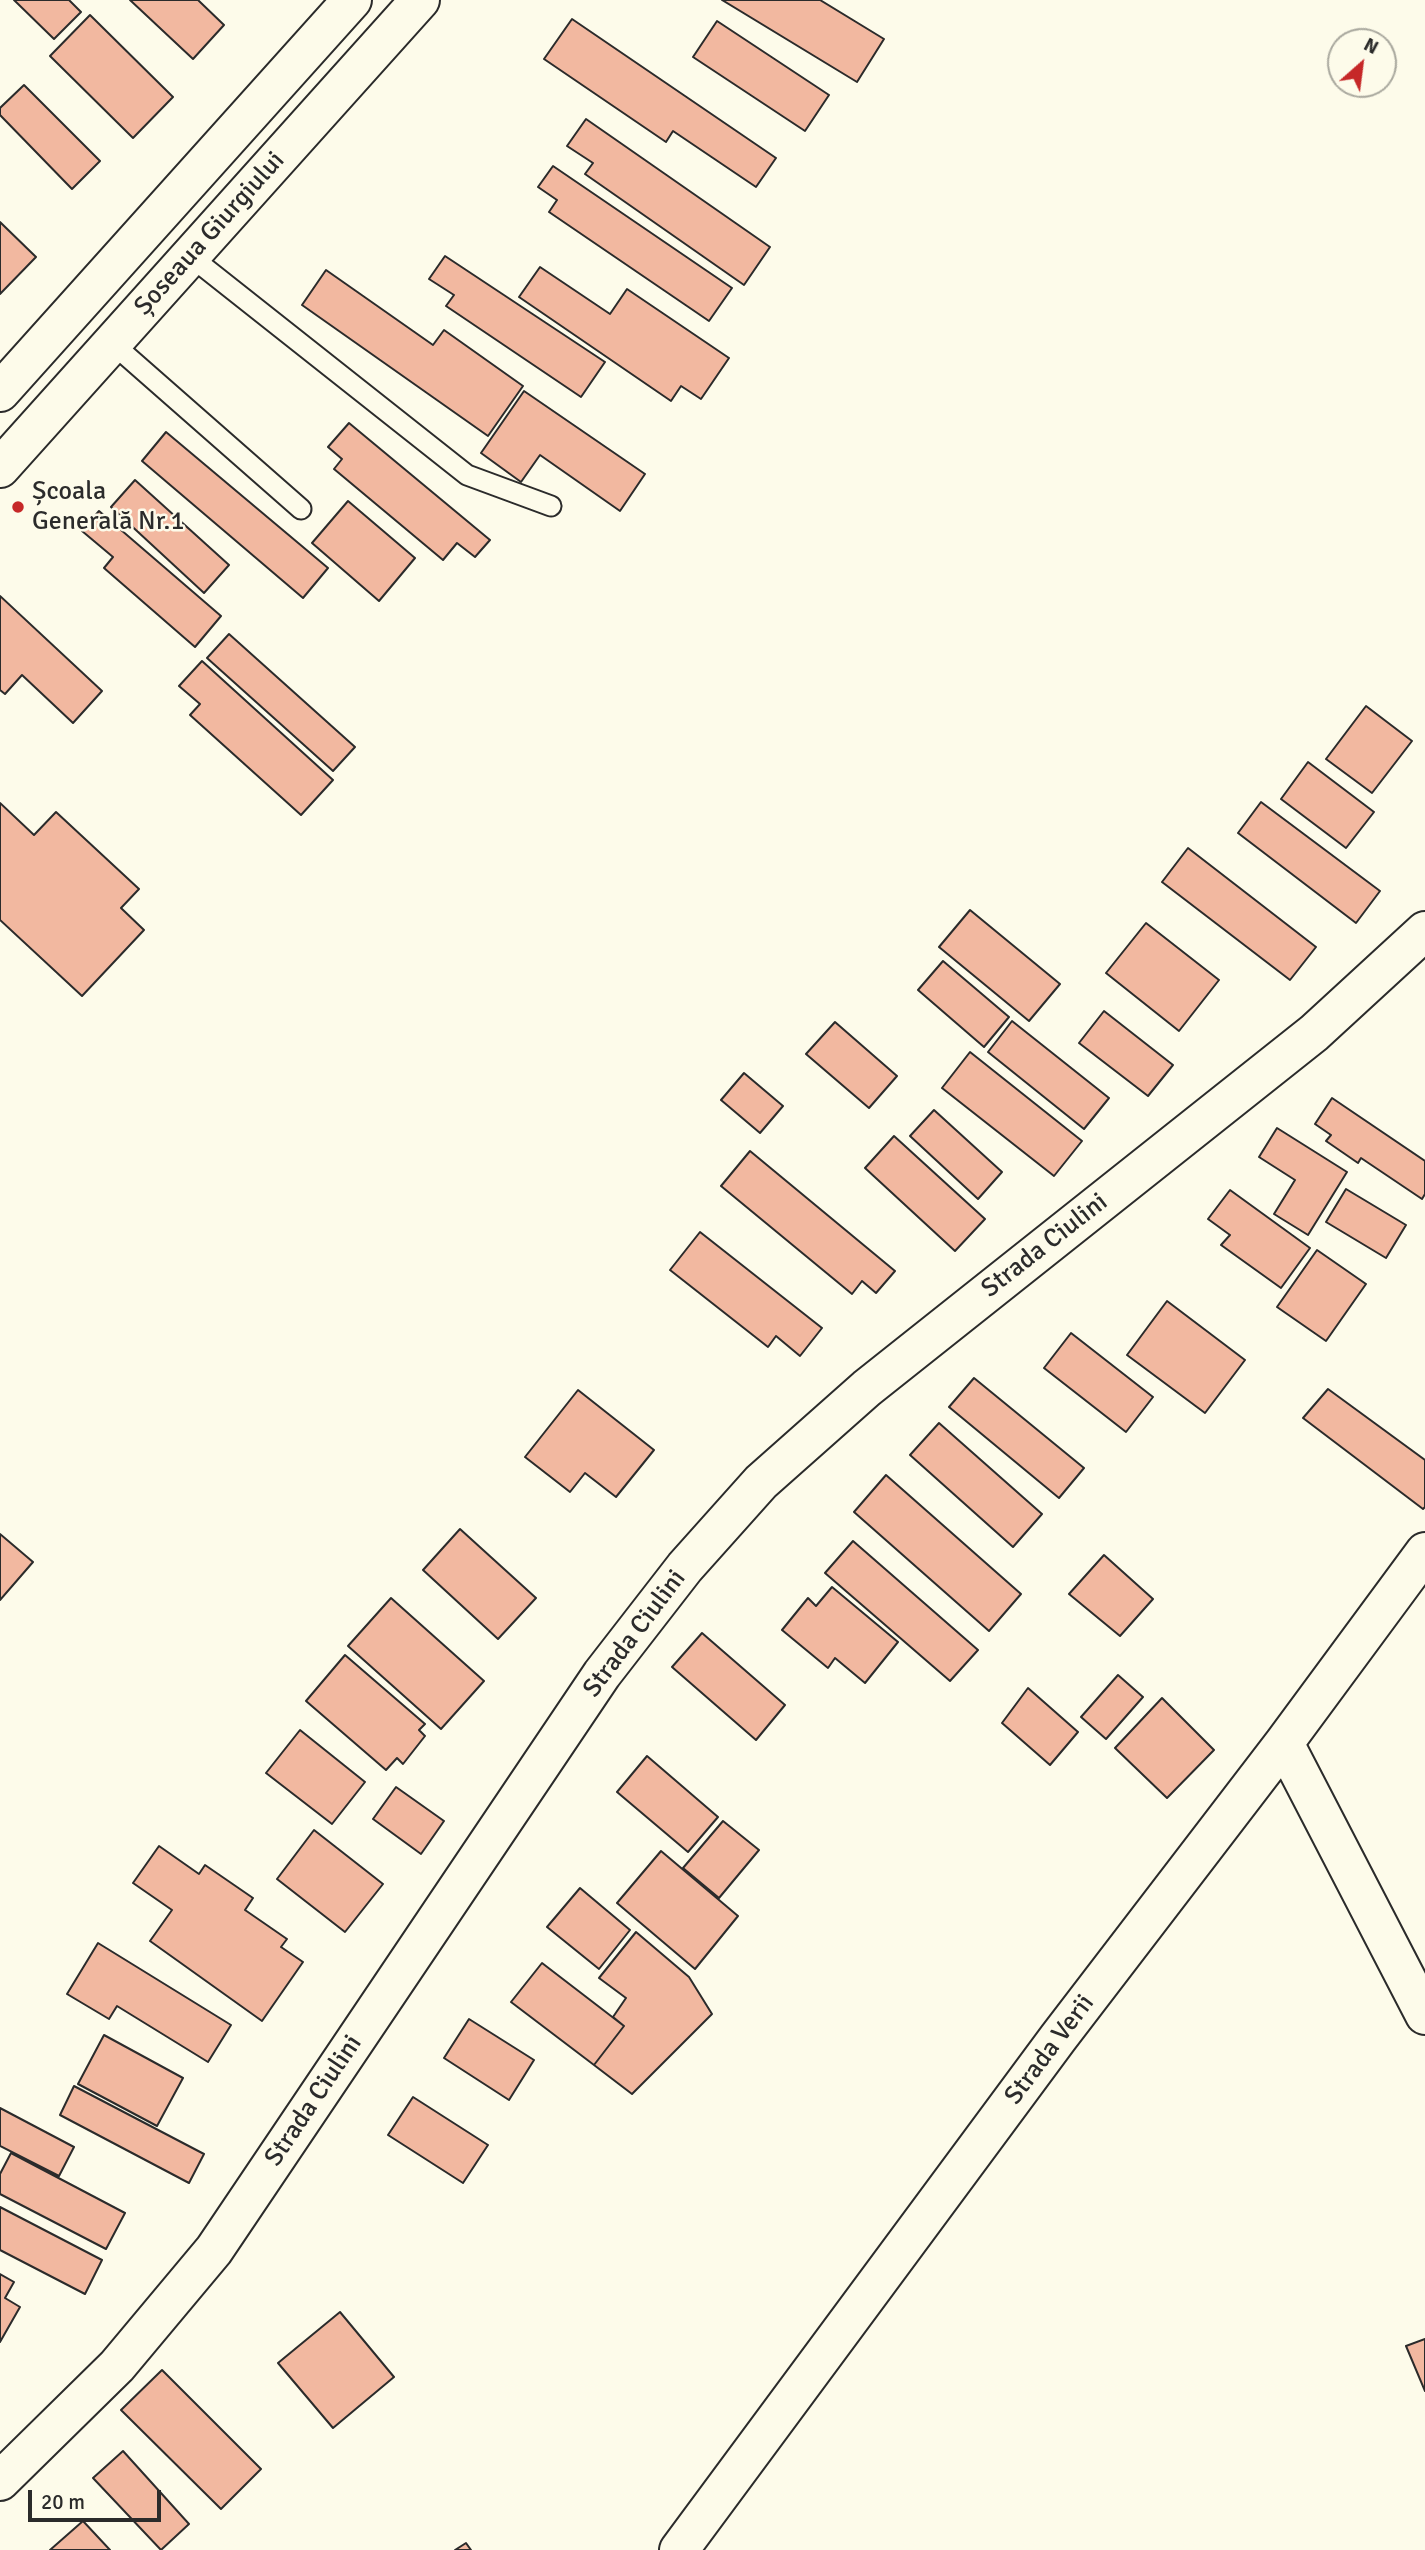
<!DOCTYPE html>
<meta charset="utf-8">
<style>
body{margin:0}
#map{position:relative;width:1425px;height:2550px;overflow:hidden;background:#fdfbea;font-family:Signika,sans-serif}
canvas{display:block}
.north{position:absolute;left:1327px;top:28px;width:70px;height:70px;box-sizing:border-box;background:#fdfbea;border:2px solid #a9a89e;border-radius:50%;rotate:28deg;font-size:19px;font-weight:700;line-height:28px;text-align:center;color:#2b2b2b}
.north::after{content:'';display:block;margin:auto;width:24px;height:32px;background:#c62828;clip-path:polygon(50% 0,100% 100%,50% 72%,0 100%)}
.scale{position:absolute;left:28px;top:2490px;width:133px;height:32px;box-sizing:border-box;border:4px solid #2b2b2b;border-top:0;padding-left:9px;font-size:21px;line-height:24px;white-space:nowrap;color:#2b2b2b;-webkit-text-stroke:5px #fdfbea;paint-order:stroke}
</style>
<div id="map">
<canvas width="1425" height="2550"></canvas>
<div class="north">N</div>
<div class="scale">20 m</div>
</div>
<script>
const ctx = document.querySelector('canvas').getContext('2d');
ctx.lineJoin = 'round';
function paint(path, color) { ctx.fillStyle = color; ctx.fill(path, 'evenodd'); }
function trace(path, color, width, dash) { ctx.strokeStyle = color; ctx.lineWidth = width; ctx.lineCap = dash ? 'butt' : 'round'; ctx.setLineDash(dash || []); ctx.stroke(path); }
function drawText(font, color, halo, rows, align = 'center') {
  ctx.font = font + ' Signika,sans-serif'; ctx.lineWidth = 5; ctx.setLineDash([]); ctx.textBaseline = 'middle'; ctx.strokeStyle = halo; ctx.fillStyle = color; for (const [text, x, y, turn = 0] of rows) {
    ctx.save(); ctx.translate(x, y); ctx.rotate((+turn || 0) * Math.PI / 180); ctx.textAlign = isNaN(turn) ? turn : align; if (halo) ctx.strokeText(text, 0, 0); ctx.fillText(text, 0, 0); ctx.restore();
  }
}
const building = new Path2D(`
 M 14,0 L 69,0 L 81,12 L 54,39 Z
 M 130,0 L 198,0 L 224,25 L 193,59 Z
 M 722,0 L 820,0 L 884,39 L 857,82 Z
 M 90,15 L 173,97 L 133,138 L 50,56 Z
 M 572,19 L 776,158 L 756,187 L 673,131 L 666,142 L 544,59 Z
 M 717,21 L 829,95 L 805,131 L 693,57 Z
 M 24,85 L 100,161 L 72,189 L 0,115 L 0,108 Z
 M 586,119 L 770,247 L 744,285 L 585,174 L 593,163 L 567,146 Z
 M 553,166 L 732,288 L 709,321 L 549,212 L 557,200 L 538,187 Z
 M 0,222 L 36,257 L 0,294 Z
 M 445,256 L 605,362 L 581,397 L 446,306 L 454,295 L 429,279 Z
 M 540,267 L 610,314 L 627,289 L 729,358 L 701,399 L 681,386 L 671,401 L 519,297 Z
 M 326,270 L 433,345 L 444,330 L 523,386 L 488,436 L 302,305 Z
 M 524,391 L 645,474 L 620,511 L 540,455 L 521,482 L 481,453 Z
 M 349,423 L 490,540 L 475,557 L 457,543 L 443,560 L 334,469 L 342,459 L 328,447 Z
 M 166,432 L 328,568 L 303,598 L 142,461 Z
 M 135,480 L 229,565 L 204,593 L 111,507 Z
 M 348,501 L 415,558 L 379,601 L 312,543 Z
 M 99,511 L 221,616 L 195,647 L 104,568 L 113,557 L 82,531 Z
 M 0,596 L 102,691 L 73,723 L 22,675 L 5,694 L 0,690 Z
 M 229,634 L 355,747 L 333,771 L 207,658 Z
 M 202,661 L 333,780 L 301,815 L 190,715 L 200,704 L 179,686 Z
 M 1366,706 L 1412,741 L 1372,793 L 1326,759 Z
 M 1308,762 L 1374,812 L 1346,848 L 1281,799 Z
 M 1261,802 L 1380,891 L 1356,923 L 1238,833 Z
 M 0,803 L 34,835 L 56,812 L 139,889 L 121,908 L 144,930 L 82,996 L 0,920 Z
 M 1188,848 L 1316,947 L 1290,980 L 1162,882 Z
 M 970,910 L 1060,984 L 1029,1021 L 939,947 Z
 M 1146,923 L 1219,980 L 1179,1031 L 1106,973 Z
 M 943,961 L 1009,1017 L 984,1047 L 918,990 Z
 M 1104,1011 L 1173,1065 L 1148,1096 L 1079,1043 Z
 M 1012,1021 L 1109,1098 L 1084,1129 L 988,1052 Z
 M 835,1022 L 897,1076 L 869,1108 L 806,1054 Z
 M 970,1052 L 1082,1141 L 1054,1176 L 942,1088 Z
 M 744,1073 L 783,1106 L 760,1133 L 721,1100 Z
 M 1332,1098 L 1425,1161 L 1425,1194 L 1422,1199 L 1361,1158 L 1358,1163 L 1326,1141 L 1331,1135 L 1315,1124 Z
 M 934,1110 L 1002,1172 L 978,1199 L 910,1136 Z
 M 1277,1128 L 1347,1172 L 1308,1235 L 1274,1214 L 1295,1180 L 1259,1157 Z
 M 894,1136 L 985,1219 L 955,1251 L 865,1168 Z
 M 750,1151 L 895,1271 L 876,1293 L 862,1281 L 852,1294 L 721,1186 Z
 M 1346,1189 L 1406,1225 L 1386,1258 L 1326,1222 Z
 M 1230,1190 L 1310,1248 L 1281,1288 L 1221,1245 L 1230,1235 L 1208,1219 Z
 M 700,1232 L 822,1328 L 800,1356 L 776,1336 L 768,1347 L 670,1270 Z
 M 1317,1250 L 1366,1284 L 1326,1341 L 1277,1307 Z
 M 1167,1301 L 1245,1360 L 1205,1413 L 1127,1355 Z
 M 1071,1333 L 1153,1397 L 1126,1432 L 1044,1368 Z
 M 974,1378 L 1084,1468 L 1059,1498 L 949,1407 Z
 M 1328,1389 L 1425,1460 L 1425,1507 L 1423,1509 L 1303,1418 Z
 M 578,1390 L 654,1450 L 616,1497 L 585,1473 L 570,1492 L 525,1457 Z
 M 939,1423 L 1042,1514 L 1013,1547 L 910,1455 Z
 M 886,1475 L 1021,1594 L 989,1631 L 854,1512 Z
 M 460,1529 L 536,1598 L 498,1639 L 423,1570 Z
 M 0,1534 L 33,1562 L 0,1600 Z
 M 853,1541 L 978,1650 L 950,1681 L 825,1573 Z
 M 1104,1555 L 1153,1599 L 1120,1636 L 1069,1594 Z
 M 832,1587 L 898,1642 L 865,1683 L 835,1658 L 828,1668 L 782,1630 L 808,1598 L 816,1606 Z
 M 391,1598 L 484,1681 L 441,1729 L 348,1646 Z
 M 702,1633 L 785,1705 L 756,1740 L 672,1667 Z
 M 345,1655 L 425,1724 L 419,1730 L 425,1736 L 403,1764 L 397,1758 L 386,1770 L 306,1701 Z
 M 1118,1675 L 1143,1697 L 1106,1739 L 1081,1717 Z
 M 1028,1688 L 1078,1732 L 1050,1765 L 1002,1723 Z
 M 1162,1698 L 1214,1750 L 1167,1798 L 1115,1748 Z
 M 300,1730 L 365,1782 L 332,1824 L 266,1773 Z
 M 647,1756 L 718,1817 L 688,1852 L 617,1792 Z
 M 396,1787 L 444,1821 L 421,1854 L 373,1819 Z
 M 723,1821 L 759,1850 L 719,1898 L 683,1868 Z
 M 314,1830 L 383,1884 L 345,1932 L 277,1879 Z
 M 159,1846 L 199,1874 L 205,1865 L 253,1898 L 245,1910 L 287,1939 L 281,1947 L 303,1962 L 262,2021 L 150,1941 L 172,1910 L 133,1883 Z
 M 661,1851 L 738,1916 L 695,1969 L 617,1903 Z
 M 580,1888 L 630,1930 L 599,1969 L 547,1927 Z
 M 636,1932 L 689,1977 L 712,2014 L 632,2094 L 594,2065 L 624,2026 L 613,2017 L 626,1998 L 599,1978 Z
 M 98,1943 L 231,2025 L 208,2062 L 117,2006 L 109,2019 L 67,1994 Z
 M 542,1963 L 624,2026 L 594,2065 L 511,2002 Z
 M 469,2019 L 534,2060 L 509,2100 L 444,2058 Z
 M 104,2035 L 183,2078 L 157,2126 L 78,2084 Z
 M 74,2086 L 204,2154 L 189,2183 L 60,2115 Z
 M 413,2097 L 488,2145 L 463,2183 L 388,2135 Z
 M 0,2108 L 74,2147 L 59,2176 L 0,2146 Z
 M 11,2153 L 125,2213 L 106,2249 L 0,2194 L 0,2174 Z
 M 0,2207 L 102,2260 L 85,2294 L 0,2250 Z
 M 0,2274 L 14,2282 L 5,2298 L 20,2307 L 0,2342 Z
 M 340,2312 L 394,2377 L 333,2428 L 278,2363 Z
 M 1425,2339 L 1425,2391 L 1406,2346 Z
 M 162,2370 L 261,2469 L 221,2509 L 121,2410 Z
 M 123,2451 L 189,2524 L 161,2550 L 93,2478 Z
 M 83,2521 L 110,2550 L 50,2550 Z
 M 466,2543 L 471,2550 L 455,2550 Z`);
const service = new Path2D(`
 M 190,256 L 467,475 L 551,506
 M 112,343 L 301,509`);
const minor = new Path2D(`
 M 1284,1743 L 1425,2015
 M 0,2481 L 117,2366 L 214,2250 L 602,1674 L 685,1567 L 761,1482 L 867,1388 L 1314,1033 L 1425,931
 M 679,2550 L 1058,2038 L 1284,1743 L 1425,1552`);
const trunk = new Path2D(`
 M 0,392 L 352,0
 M 0,468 L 420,0`);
const markers = [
 [18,507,7,"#c62828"]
];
const streetNames = [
 ["Șoseaua Giurgiului",210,234,-48],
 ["Strada Ciulini",1045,1246,-38],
 ["Strada Ciulini",635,1634,-53],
 ["Strada Verii",1050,2050,-53],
 ["Strada Ciulini",314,2101,-56]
];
const poiNames = [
 ["Școala",32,492],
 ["Generală Nr.1",32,522]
];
paint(building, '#f2b8a0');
trace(building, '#2b2b2b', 2);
trace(service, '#2b2b2b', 23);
trace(minor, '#2b2b2b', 42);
trace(trunk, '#2b2b2b', 42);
trace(service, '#fdfbea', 19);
trace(minor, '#fdfbea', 38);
trace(trunk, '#fdfbea', 38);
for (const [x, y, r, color] of markers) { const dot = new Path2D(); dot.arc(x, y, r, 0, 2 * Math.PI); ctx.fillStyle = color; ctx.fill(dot); trace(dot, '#fdfbea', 2.5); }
drawText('26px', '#2b2b2b', '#fdfbea', streetNames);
drawText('26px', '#2b2b2b', '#fdfbea', poiNames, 'left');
</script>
